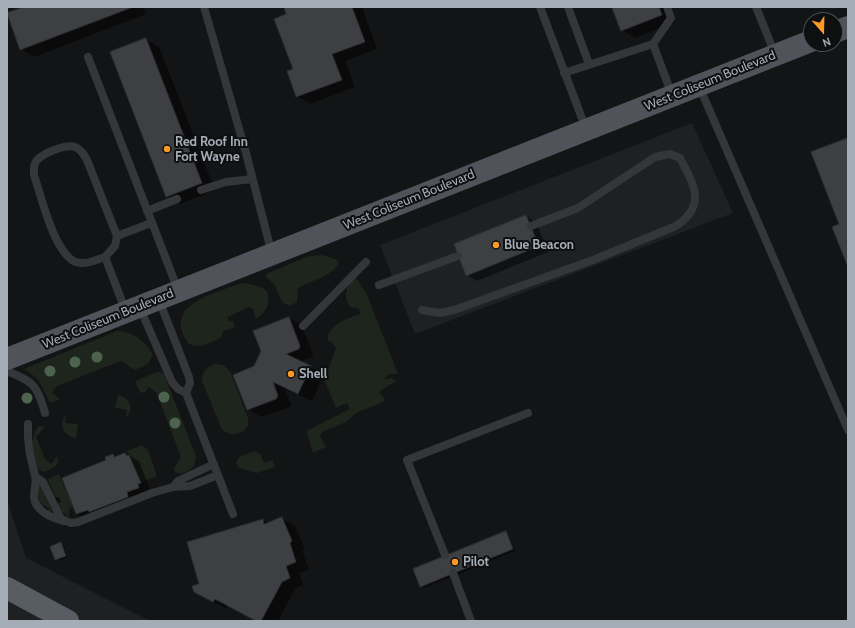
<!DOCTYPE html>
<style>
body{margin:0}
#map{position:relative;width:855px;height:628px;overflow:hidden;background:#131415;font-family:Cabin,sans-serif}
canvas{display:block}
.frame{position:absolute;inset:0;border:8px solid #a4acb6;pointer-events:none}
.north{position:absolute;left:803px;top:12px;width:40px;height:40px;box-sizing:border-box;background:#0e0f10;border:1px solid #4a4e52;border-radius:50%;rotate:160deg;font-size:11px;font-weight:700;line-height:16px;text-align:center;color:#a4acb6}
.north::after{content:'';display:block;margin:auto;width:14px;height:18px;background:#fc9a25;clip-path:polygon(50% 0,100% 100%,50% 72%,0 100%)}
</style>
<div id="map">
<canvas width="855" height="628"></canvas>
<div class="frame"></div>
<div class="north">N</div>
</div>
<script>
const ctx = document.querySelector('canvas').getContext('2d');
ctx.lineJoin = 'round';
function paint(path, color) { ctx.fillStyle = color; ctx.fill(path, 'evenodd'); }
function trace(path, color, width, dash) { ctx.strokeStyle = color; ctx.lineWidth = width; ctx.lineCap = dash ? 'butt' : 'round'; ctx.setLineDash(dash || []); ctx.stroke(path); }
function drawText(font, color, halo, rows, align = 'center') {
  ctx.font = font + ' Cabin,sans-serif'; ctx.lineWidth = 4; ctx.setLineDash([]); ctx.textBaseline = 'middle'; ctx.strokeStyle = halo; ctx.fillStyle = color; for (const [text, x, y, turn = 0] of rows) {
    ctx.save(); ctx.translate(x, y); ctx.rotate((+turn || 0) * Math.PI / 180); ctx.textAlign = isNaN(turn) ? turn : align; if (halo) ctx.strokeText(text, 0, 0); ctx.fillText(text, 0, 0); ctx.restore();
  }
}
const built = new Path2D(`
 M 692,123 L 733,213 L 415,334 L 380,245 Z
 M 7,500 L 26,558 L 150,621 L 7,621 Z`);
const green = new Path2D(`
 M 322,255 L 338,260 L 337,262 L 339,263 C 330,278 312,280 298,288 L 297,302 C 291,306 287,306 282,302 L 274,284 L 266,277 L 266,274 L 309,256 Z
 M 353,277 L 358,280 L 362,288 L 366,292 L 398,374 L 390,374 L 383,379 L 392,378 L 396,381 L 379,392 L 385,399 L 383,402 L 356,413 L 346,422 L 324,431 L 320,436 L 326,447 L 313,453 L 307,434 L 308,430 L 350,409 L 347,403 L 336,408 L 324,379 L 326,376 L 336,348 L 332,342 L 328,341 L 328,334 C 336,322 347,318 360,314 L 359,309 L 350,307 C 343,296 346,287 353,277 Z
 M 244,283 L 261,287 L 267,291 C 271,303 266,314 255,319 L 254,310 L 249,307 L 228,317 L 228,322 L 232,320 L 235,327 L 223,331 L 221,338 C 210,343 199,350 188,343 C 168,314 193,301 217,292 C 226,289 235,284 244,283 Z
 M 117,331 C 131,330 147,342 153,355 L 148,364 L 135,370 L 121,361 L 57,386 L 52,393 L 60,399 L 50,403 L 38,379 L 24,369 Z
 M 215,364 L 223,365 L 230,371 L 248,418 L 248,425 L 244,431 L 232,435 L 222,430 L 202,381 C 202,371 207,367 215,364 Z
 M 159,371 L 164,374 L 196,456 L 194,466 C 188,472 180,477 173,470 L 181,457 L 156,392 L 149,387 L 145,392 L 141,393 L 135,383 L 136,381 Z
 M 118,395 C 130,398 135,408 126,418 L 127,410 L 115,408 Z
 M 66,414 L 65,423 L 78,424 L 76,438 C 63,436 58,423 66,414 Z
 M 39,426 L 43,426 L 44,428 L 36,437 L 45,459 L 51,464 L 57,456 L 58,462 L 56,466 L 45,472 L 39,470 C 32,459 29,436 39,426 Z
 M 142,445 L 148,450 L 157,476 L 140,483 L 130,453 L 128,454 L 127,451 Z
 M 255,451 L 260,454 L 264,463 L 273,460 L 275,467 L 257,473 L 239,468 L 236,463 L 239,457 Z
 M 59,474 L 73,507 L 69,508 L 69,517 L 62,512 L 48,479 Z
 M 41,485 L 52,512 C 40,509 37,497 39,486 Z`);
const shadow = new Path2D(`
 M 26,7 L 143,7 L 146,14 L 34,57 L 21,49 Z
 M 285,7 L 362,7 L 377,49 L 345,61 L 355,87 L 310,104 L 297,96 L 288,15 Z
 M 613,7 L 669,7 L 675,22 L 635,38 L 622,30 Z
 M 146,39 L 159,47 L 215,190 L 180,204 L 167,196 Z
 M 526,216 L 536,222 L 548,252 L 477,281 L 467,275 Z
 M 289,318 L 302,326 L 313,354 L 312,357 L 299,362 L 324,374 L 312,401 L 285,389 L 291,404 L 290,407 L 261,417 L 248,409 L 255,367 Z
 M 125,454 L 139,461 L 150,489 L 148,490 L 149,493 L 87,520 L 77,514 L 63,478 L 108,461 L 113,455 L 116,457 Z
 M 57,497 L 60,498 L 61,502 L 57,503 L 53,498 Z
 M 44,505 L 49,509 L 46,513 L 40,509 Z
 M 282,519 L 295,526 L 305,549 L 302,550 L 309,570 L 299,573 L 303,585 L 295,589 L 278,621 L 257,621 L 228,606 L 227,609 L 208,599 L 200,584 L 263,520 L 268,523 Z
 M 505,532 L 508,534 L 515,551 L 424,588 L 421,586 Z
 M 60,543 L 63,545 L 68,557 L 59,561 L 56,559 Z`);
const building = new Path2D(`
 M 24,7 L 133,7 L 20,50 L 7,13 Z
 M 284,7 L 352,7 L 365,42 L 332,54 L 342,80 L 296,97 L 287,71 L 293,69 L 274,19 L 286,14 Z
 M 612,7 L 659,7 L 662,15 L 621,31 Z
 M 146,38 L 202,183 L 166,197 L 110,52 Z
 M 848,138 L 848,267 L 832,227 L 839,224 L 811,152 Z
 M 526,215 L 539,246 L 466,276 L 454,244 Z
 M 289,317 L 300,346 L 299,349 L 286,354 L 311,366 L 298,394 L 273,382 L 278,396 L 276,399 L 247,410 L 233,375 L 254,366 L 261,351 L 253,331 Z
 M 125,453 L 127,456 L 129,455 L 141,483 L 138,484 L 139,488 L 127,492 L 128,497 L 89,512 L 88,510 L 76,514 L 62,478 L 106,460 L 105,457 L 113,454 L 114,457 Z
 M 282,517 L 292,541 L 290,543 L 296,562 L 286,566 L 290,578 L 282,582 L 261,621 L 256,621 L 215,599 L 213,602 L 194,592 L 192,586 L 199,584 L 187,542 L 263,519 L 264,524 Z
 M 506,531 L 513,549 L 420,587 L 413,569 Z
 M 61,542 L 66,556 L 55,560 L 50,547 Z`);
const service = new Path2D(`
 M 204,7 L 246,153 L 272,254
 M 540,7 L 586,129
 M 568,7 L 589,64
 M 756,7 L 775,54
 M 653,44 L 671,18 L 667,7
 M 88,57 L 178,290
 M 564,73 L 653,44 L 672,95
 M 699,86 L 848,430
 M 201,190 L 226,182 L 252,179
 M 147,211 L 177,199
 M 117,236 L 151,223
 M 105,257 L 115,246 L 117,236 L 87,160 C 84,155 81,149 75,147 C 65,144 44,153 37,160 C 33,165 34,169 34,175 C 41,195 56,263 81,263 C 89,264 98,259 105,257 L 126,312
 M 379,285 L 458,256
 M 159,300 L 189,377 L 190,383 L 186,393 L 233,514
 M 140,308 L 172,382 L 178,389 L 186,393
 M 422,310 L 440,313 L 454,310 L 593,260 L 676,226 C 707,205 694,185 680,158 L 670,154 L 655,157 L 578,208 L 531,226
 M 303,326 L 366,262
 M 7,371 C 34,382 37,385 45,413
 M 28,424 C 27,444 30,456 35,475 C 37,482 34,490 34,497 C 35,511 52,518 64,521
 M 36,477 L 43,482 L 61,519 L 71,523 L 78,522 L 152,493 L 173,487 L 190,486 L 218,475
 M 173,487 L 178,481 L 214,464
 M 445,555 L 407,460 L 528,413
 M 453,573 L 471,621`);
const primary = new Path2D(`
 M 835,32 L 848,27
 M 7,359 L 811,41`);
const trunk = new Path2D(`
 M 7,588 L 68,621`);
const trees = [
 [97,357],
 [75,362],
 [50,371],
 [164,397],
 [27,398],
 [175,423]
];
const markers = [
 [167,149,4,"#fc9a25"],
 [496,245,4,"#fc9a25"],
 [291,374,4,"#fc9a25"],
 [455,562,4,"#fc9a25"]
];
const streetNames = [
 ["West Coliseum Boulevard",710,81,-22],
 ["West Coliseum Boulevard",409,200,-22],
 ["West Coliseum Boulevard",108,319,-22]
];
const poiNames = [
 ["Red Roof Inn",175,142],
 ["Fort Wayne",175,157],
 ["Blue Beacon",504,245],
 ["Shell",299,374],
 ["Pilot",463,562]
];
paint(built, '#1f2022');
paint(green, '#1d251d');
paint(shadow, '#0007');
paint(building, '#3d3f42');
trace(building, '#2d2e31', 1);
trace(service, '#34363a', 8);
trace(primary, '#50535a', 22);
trace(trunk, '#585c63', 22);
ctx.fillStyle = '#4d634d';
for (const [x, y] of trees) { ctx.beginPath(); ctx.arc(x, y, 5.5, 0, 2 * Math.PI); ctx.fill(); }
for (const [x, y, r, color] of markers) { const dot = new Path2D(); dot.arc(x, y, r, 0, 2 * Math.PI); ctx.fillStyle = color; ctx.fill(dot); trace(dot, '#0e0f10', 1.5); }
drawText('13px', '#a4acb6', '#0e0f10', streetNames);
drawText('bold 13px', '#a4acb6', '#0e0f10', poiNames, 'left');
</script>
